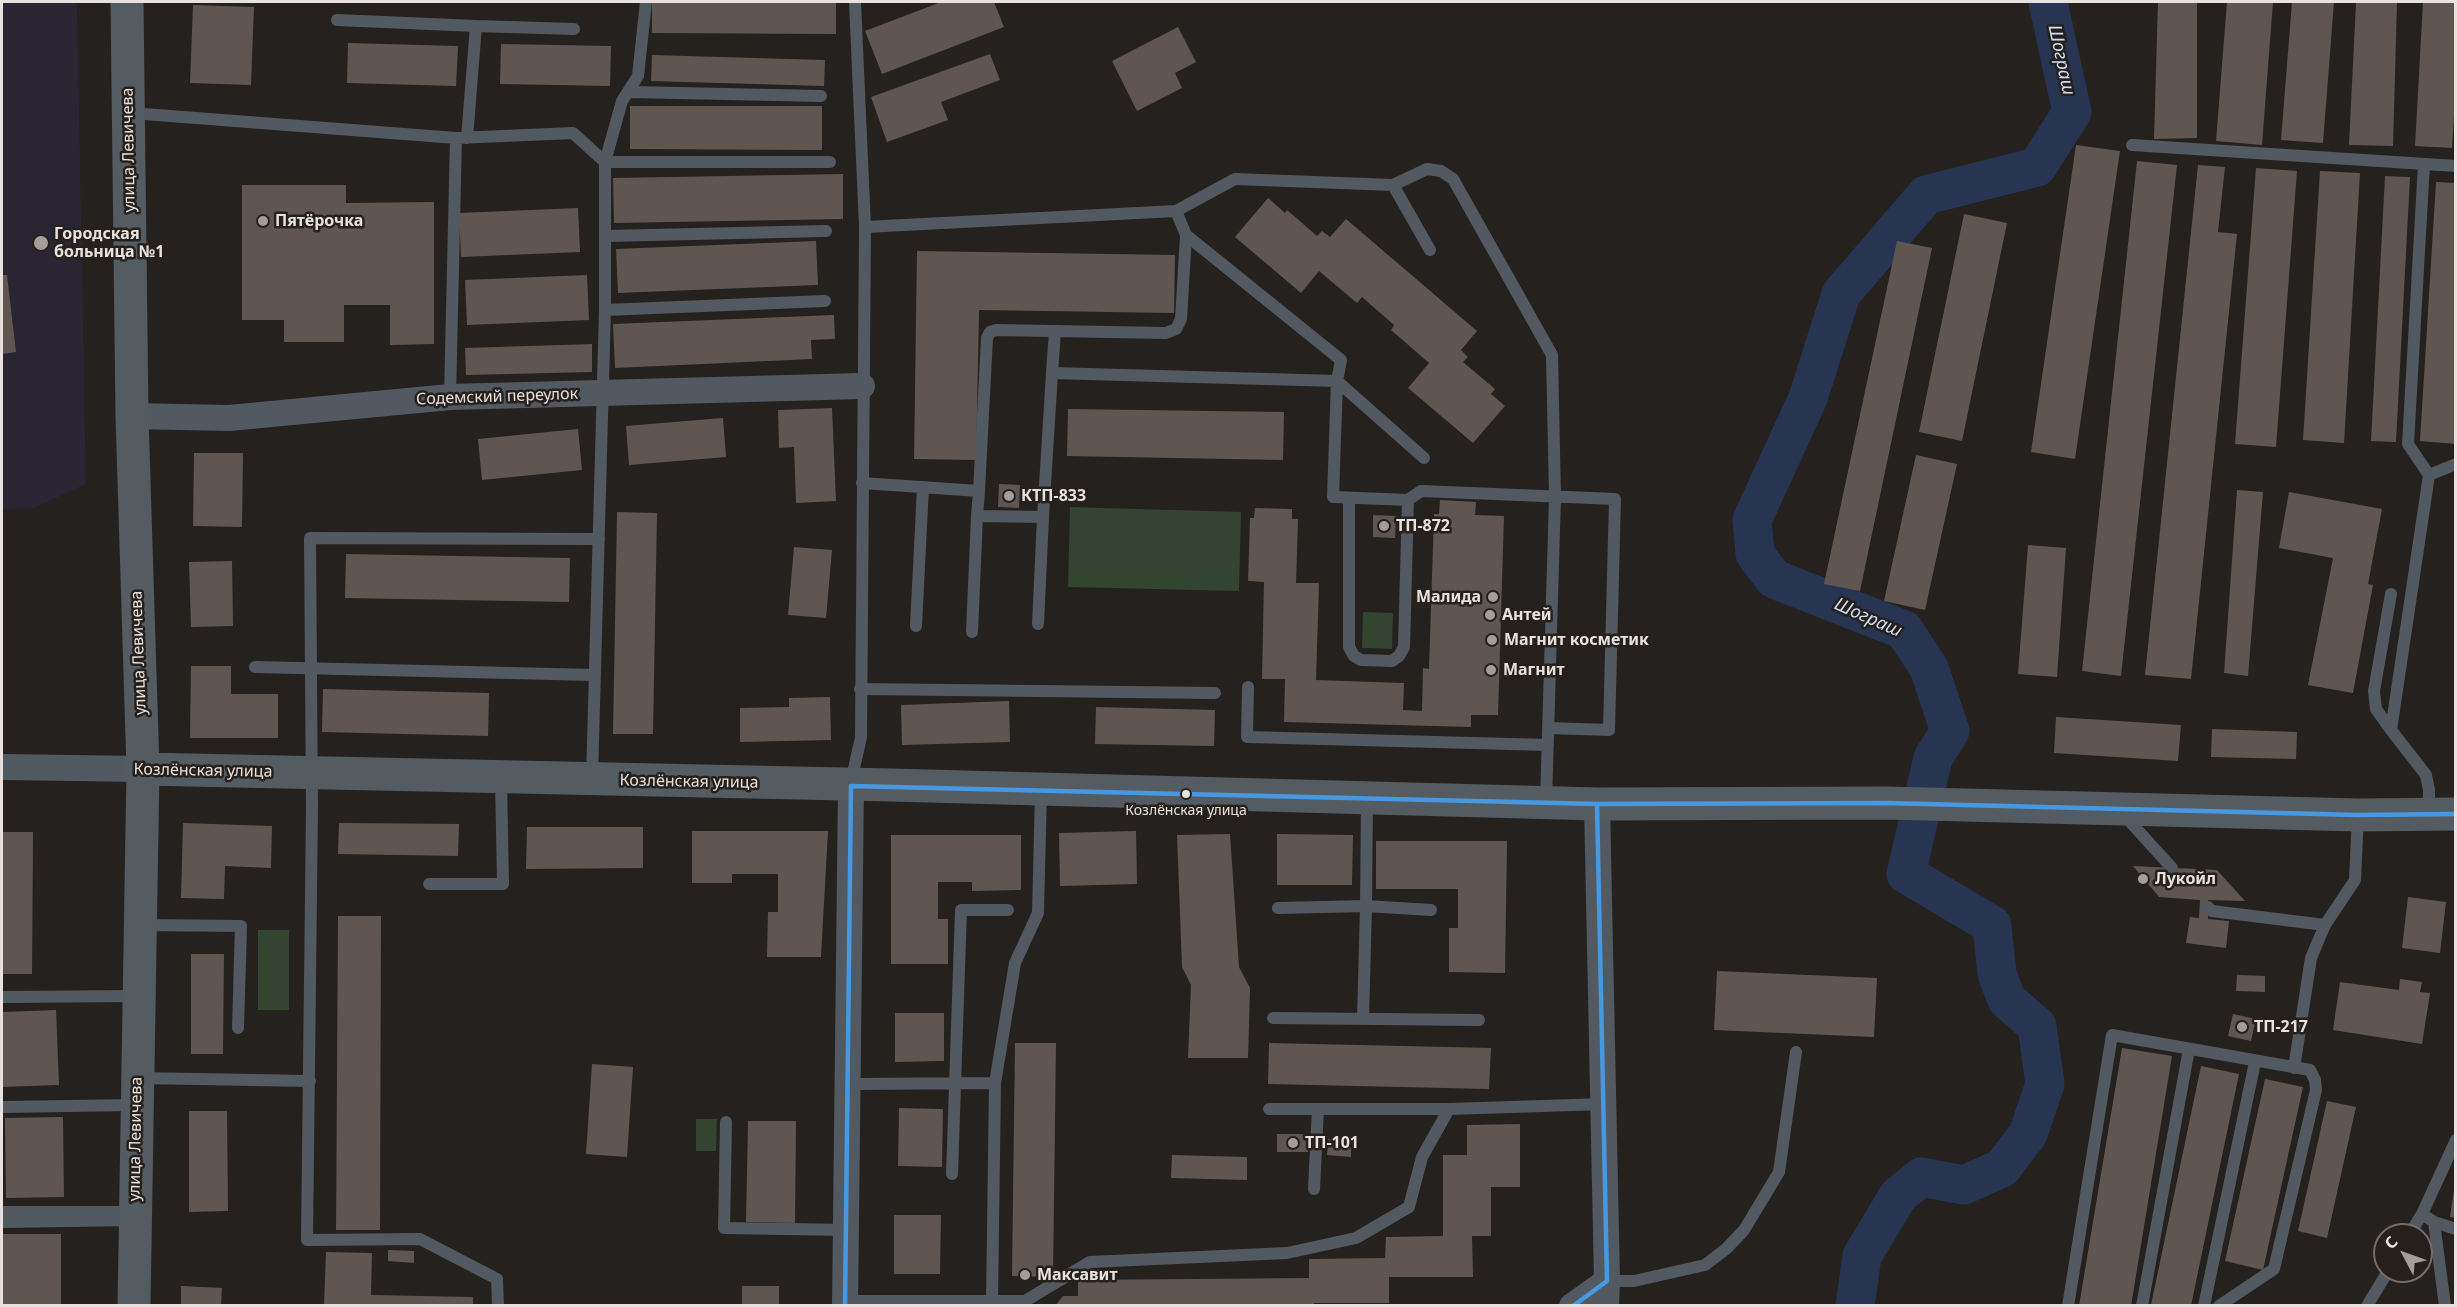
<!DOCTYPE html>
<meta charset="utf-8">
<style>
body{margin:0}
#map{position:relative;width:2457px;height:1307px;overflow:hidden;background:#24211f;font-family:"Noto Sans",sans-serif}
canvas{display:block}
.frame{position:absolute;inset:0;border:3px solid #e7e2e0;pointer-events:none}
.north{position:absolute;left:2373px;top:1223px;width:60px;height:60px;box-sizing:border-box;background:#26201d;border:2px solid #736e6b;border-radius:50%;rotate:311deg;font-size:16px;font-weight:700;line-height:24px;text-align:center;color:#e7e2e0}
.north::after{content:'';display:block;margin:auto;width:21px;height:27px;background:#a39e9c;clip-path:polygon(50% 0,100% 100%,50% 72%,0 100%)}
</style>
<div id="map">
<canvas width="2457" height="1307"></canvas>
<div class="frame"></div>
<div class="north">С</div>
</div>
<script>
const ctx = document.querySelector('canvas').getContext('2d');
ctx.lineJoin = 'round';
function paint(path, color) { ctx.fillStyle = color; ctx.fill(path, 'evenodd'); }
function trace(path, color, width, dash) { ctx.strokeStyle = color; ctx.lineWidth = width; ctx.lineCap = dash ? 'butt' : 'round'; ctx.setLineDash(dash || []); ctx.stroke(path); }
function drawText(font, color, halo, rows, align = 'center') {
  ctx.font = font + ' "Noto Sans",sans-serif'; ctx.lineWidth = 5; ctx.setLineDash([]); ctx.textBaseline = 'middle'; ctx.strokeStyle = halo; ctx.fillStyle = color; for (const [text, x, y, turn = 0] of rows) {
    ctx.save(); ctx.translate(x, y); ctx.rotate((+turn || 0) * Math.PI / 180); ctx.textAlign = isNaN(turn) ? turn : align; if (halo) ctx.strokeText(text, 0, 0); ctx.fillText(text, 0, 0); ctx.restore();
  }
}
const medical = new Path2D(`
 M 2,2 L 77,2 L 86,484 L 34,508 L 2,509 Z`);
const green = new Path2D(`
 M 1070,507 L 1241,512 L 1239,591 L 1068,587 Z
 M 1363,612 L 1393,613 L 1392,649 L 1362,648 Z
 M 258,930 L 289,930 L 289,1010 L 258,1010 Z
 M 696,1119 L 717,1119 L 716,1151 L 696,1151 Z`);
const river = new Path2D(`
 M 1855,1306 L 1862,1256 L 1898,1196 L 1921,1177 L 1964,1185 L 2002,1168 L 2028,1134 L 2045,1084 L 2037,1026 L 2007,1000 L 1997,974 L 1992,925 L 1906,874 L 1933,758 L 1950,731 L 1929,668 L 1904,630 L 1774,579 L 1755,554 L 1752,520 L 1808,398 L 1841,294 L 1926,195 L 2037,167 L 2072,112 L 2048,2`);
const building = new Path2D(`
 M 652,2 L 836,2 L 836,34 L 652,33 Z
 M 941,2 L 994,2 L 1004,27 L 882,74 L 865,31 Z
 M 2158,2 L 2197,2 L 2197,138 L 2154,139 Z
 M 2227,2 L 2273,2 L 2262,145 L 2216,141 Z
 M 2292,2 L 2334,2 L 2323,143 L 2281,140 Z
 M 2356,2 L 2397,2 L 2393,146 L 2349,145 Z
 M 2423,2 L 2456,2 L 2456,85 L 2452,148 L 2415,146 Z
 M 193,5 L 254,7 L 251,85 L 190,83 Z
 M 1178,27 L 1196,62 L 1175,73 L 1182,88 L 1137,111 L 1112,61 Z
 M 348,43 L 458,46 L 456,86 L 347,83 Z
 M 501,44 L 611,46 L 610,86 L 500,84 Z
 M 990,54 L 1000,80 L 941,102 L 948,120 L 887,142 L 871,97 Z
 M 652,55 L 825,60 L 824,86 L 651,81 Z
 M 630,106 L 822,106 L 822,150 L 630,149 Z
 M 2076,145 L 2120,151 L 2075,459 L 2031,452 Z
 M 2137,161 L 2177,165 L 2121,676 L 2082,671 Z
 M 2198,165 L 2225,167 L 2218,232 L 2237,234 L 2191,679 L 2145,675 Z
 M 2256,168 L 2297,171 L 2276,447 L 2235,444 Z
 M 2320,171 L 2360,173 L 2344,443 L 2303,440 Z
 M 843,174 L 843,219 L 614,223 L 613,178 Z
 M 2385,176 L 2410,177 L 2396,442 L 2371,441 Z
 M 2436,182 L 2456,183 L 2456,444 L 2420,441 Z
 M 242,185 L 346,185 L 346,203 L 434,202 L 434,344 L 390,345 L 390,305 L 344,305 L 344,342 L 284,342 L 284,320 L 242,320 Z
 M 1268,198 L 1285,213 L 1287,210 L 1317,236 L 1322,231 L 1330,237 L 1346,219 L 1477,331 L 1461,350 L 1468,357 L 1463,362 L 1495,389 L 1491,394 L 1505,406 L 1473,443 L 1408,388 L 1429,363 L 1391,330 L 1394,325 L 1362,297 L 1357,303 L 1319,271 L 1301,293 L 1235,237 Z
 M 578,208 L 580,252 L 461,257 L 459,213 Z
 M 1964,214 L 2007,223 L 1962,441 L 1919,432 Z
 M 816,241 L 818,285 L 618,293 L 616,249 Z
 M 1897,241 L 1932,248 L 1860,591 L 1824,584 Z
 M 917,251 L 1175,255 L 1174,313 L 979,310 L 976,460 L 914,459 Z
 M 2,275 L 7,275 L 16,352 L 2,354 Z
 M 587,275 L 589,320 L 467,325 L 465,280 Z
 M 834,315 L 835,339 L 811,340 L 812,359 L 615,368 L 613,324 Z
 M 592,344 L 592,372 L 466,375 L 465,348 Z
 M 832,408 L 836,501 L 796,503 L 794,447 L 779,448 L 778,410 Z
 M 1068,409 L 1284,412 L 1283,460 L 1067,456 Z
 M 723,418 L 726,457 L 629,465 L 626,426 Z
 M 578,429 L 582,470 L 482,480 L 478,439 Z
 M 194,453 L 243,453 L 242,527 L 193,526 Z
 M 1916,455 L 1957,464 L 1925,610 L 1884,601 Z
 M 999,484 L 1020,485 L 1019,508 L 998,507 Z
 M 2237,490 L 2263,492 L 2248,676 L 2224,673 Z
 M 2289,492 L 2382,509 L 2368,584 L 2373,585 L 2353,693 L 2308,685 L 2333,558 L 2279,548 Z
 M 1440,500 L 1476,502 L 1475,515 L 1504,516 L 1498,715 L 1471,715 L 1471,727 L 1284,722 L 1285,679 L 1262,679 L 1264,582 L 1248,581 L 1250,518 L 1254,518 L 1255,508 L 1292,509 L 1292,519 L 1298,519 L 1296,583 L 1319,583 L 1316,680 L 1404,683 L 1403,710 L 1422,711 L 1423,668 L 1429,669 L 1434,514 L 1439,514 Z
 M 617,512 L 657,513 L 653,734 L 613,734 Z
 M 1373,515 L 1396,516 L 1395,538 L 1373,537 Z
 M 2028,545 L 2066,548 L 2057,677 L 2018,674 Z
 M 794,547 L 832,550 L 826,618 L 788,615 Z
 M 346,554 L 570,558 L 569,602 L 345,598 Z
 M 232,561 L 233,626 L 191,627 L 189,562 Z
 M 191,666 L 231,666 L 231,694 L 278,694 L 278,738 L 190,738 Z
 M 323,689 L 489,693 L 488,736 L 322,732 Z
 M 830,697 L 831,740 L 740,742 L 740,708 L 789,707 L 789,698 Z
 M 1009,701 L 1010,742 L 902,745 L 901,705 Z
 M 1096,707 L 1215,710 L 1214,746 L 1095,744 Z
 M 2056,717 L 2181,725 L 2178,761 L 2054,753 Z
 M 2212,729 L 2297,732 L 2296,759 L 2211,757 Z
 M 183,823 L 272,826 L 271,868 L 225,866 L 224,899 L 181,898 Z
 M 339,823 L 459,824 L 458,856 L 338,854 Z
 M 527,827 L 643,827 L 643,868 L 526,869 Z
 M 692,831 L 828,831 L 821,957 L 767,957 L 768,912 L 778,912 L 778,874 L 732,874 L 732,883 L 692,883 Z
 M 1136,831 L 1137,884 L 1060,886 L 1059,833 Z
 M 2,832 L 33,832 L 32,974 L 2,974 Z
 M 1230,834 L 1239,967 L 1250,988 L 1248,1058 L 1188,1058 L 1191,985 L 1182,967 L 1177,835 Z
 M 1277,834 L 1353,835 L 1352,885 L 1277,885 Z
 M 891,835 L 1021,835 L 1021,890 L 972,891 L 972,882 L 938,882 L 938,919 L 948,919 L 948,964 L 891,964 Z
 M 1376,841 L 1507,841 L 1505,973 L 1449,972 L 1449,928 L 1458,928 L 1458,889 L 1376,889 Z
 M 2133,866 L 2217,870 L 2245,901 L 2208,900 L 2208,919 L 2229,921 L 2226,948 L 2186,943 L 2190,917 L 2199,918 L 2200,900 L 2159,897 Z
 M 2408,897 L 2446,902 L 2440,953 L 2402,948 Z
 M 338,916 L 381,916 L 380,1230 L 336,1230 Z
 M 191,954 L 224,954 L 223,1054 L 191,1054 Z
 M 1717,971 L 1877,978 L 1874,1037 L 1714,1030 Z
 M 2237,975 L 2265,976 L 2265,992 L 2236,991 Z
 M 2400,979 L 2422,982 L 2420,992 L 2430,993 L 2422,1044 L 2333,1030 L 2340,982 L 2399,990 Z
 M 56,1010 L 59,1085 L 2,1087 L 2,1012 Z
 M 895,1013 L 944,1013 L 944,1061 L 895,1062 Z
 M 2233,1014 L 2256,1019 L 2251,1041 L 2228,1036 Z
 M 1015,1043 L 1056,1043 L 1053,1277 L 1012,1276 Z
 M 1269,1043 L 1491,1048 L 1489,1089 L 1268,1084 Z
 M 2122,1048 L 2172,1056 L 2131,1306 L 2079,1306 Z
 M 592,1064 L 633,1067 L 627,1157 L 586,1154 Z
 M 2201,1066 L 2239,1074 L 2191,1306 L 2154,1306 L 2151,1305 Z
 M 2265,1079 L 2303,1087 L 2263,1270 L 2225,1261 Z
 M 2327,1101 L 2356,1107 L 2327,1238 L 2298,1231 Z
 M 899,1108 L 943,1109 L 942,1167 L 898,1166 Z
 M 189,1111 L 227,1111 L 228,1211 L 189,1212 Z
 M 63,1117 L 64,1197 L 6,1198 L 5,1118 Z
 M 748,1121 L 796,1121 L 795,1223 L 746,1222 Z
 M 1520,1124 L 1520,1187 L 1491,1187 L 1491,1236 L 1472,1236 L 1473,1277 L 1389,1277 L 1389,1303 L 1314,1303 L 1314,1306 L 1055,1306 L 1063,1296 L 1078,1296 L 1078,1280 L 1309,1278 L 1309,1259 L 1385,1258 L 1386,1237 L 1443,1236 L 1443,1155 L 1467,1155 L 1467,1125 Z
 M 1277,1134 L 1308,1134 L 1308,1152 L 1277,1152 Z
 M 1328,1139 L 1351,1140 L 1351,1157 L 1327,1155 Z
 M 1172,1155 L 1247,1157 L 1247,1180 L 1171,1178 Z
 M 2454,1190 L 2456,1190 L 2456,1218 L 2450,1217 Z
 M 894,1215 L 941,1215 L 940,1274 L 894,1274 Z
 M 2,1234 L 61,1234 L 61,1306 L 2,1306 Z
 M 388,1250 L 414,1251 L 414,1263 L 388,1261 Z
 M 326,1252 L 372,1253 L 371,1295 L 473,1297 L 473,1306 L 324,1306 Z
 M 181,1286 L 222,1288 L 221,1306 L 181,1306 Z
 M 742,1286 L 779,1286 L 779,1306 L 742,1306 Z`);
const lane = new Path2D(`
 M 337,20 L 476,26 L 467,138
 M 476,26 L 574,29
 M 630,92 L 821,96
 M 131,113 L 456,138
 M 2132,145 L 2456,166
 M 2424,164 L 2408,444 L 2429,475 L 2391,730 L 2426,775 L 2429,790 L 2429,812
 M 1393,185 L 1430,250
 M 1176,211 L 1235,179 L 1393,185 L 1427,169 L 1441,171 L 1453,179 L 1552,355 L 1555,497 L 1546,802
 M 1186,235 L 1341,360 L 1337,381 L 1333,497 L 1408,500 L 1421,491 L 1615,499 L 1609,730 L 1548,728
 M 607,236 L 826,231
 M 605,310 L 825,301
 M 1052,373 L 1055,331
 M 450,397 L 456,138 L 573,133 L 605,162 L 622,101 L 638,76 L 646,2
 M 2429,475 L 2456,464
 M 862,483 L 979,491 L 987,338 L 990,332 L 996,330 L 1166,333 L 1176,329 L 1181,319 L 1186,235 L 1176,211 L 865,227
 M 979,491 L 977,516 L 1043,517 L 1052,373 L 1337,381 L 1424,458
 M 1349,498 L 1349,647 L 1354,656 L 1361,660 L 1392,661 L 1399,656 L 1404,647 L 1408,500
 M 1038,624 L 1043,517
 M 916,626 L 923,487
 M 972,632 L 977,516
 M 255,667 L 595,675
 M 1248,687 L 1247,737 L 1548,745
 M 860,689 L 1215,693
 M 2391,730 L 2376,709 L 2374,691 L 2391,594
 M 592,778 L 605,310 L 605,162 L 830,162
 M 851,782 L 861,737 L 865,227 L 855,2
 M 2123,814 L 2172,868
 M 429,884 L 503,884 L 501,779
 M 2208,907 L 2212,911 L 2325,925 L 2355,880 L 2358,815
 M 1278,908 L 1366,906 L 1367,799
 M 141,925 L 241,926 L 238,1028
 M 2,997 L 138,996
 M 1273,1018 L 1479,1020
 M 1363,1019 L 1366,906 L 1431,910
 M 2294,1068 L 2311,958 L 2325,925
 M 140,1078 L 310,1081
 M 995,1083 L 1015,963 L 1038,913 L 1041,791
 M 848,1084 L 995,1083 L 992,1301
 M 2,1107 L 135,1105
 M 1269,1109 L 1449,1109
 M 726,1122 L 724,1228 L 846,1230
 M 952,1174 L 961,910 L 1008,910
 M 1314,1189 L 1318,1109
 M 2,1212 L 134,1212
 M 2422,1214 L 2434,1222 L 2445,1306
 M 2,1222 L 134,1220
 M 2434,1222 L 2456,1229
 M 2409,1235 L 2422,1214 L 2456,1140
 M 1607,1281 L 1634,1281 L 1705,1265 L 1726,1249 L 1744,1230 L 1779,1172 L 1796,1052
 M 846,1301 L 1025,1301 L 1090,1262 L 1287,1253 L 1356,1238 L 1409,1207 L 1422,1157 L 1449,1109 L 1604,1104
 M 498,1306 L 497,1279 L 420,1239 L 307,1240 L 312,807 L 310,538 L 599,539
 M 2068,1306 L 2112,1035 L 2310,1070 L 2315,1080 L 2316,1090 L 2274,1269 L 2219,1306
 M 2142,1306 L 2189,1049
 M 2204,1306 L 2255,1062
 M 2367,1306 L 2388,1271`);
const street = new Path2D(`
 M 132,416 L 229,418 L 450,397 L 862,386
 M 2,767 L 143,769
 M 1597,804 L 1607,1281 L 1606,1306
 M 845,1306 L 851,786
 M 1572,1306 L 1607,1281`);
const secondary = new Path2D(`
 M 127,2 L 132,416 L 143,769 L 134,1306
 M 143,769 L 891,785 L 1597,804 L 1886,803 L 2358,815 L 2456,814`);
const bus1 = new Path2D(`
 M 845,1306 L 851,786 L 1597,804 L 1886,803 L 2358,815 L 2456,814
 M 1573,1306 L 1607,1281 L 1597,804`);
const markers = [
 [263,221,6,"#a39e9c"],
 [41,243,8,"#a39e9c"],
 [1009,496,6,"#a39e9c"],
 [1384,526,6,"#a39e9c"],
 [1493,597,6,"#a39e9c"],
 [1490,615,6,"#a39e9c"],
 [1492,640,6,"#a39e9c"],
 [1491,670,6,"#a39e9c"],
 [1186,794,5,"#e7e2e0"],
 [2143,879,6,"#a39e9c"],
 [2242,1027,6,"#a39e9c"],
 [1293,1143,6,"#a39e9c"],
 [1025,1275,6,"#a39e9c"]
];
const busNames = [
 ["Козлёнская улица",1186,811]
];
const streetNames = [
 ["улица Левичева",129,150,-91],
 ["Содемский переулок",497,397,-2],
 ["улица Левичева",139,653,-92],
 ["Козлёнская улица",203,771,1],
 ["Козлёнская улица",689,782,1],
 ["улица Левичева",136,1139,-89]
];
const poiNames = [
 ["Пятёрочка",275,221],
 ["Городская",54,234],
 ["больница №1",54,252],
 ["КТП-833",1021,496],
 ["ТП-872",1396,526],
 ["Малида",1481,597,"right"],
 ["Антей",1502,615],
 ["Магнит косметик",1504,640],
 ["Магнит",1503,670],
 ["Лукойл",2155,879],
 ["ТП-217",2254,1027],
 ["ТП-101",1305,1143],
 ["Максавит",1037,1275]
];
const waterNames = [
 ["Шограш",2061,60,78],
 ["Шограш",1868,618,24]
];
paint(medical, '#292533');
paint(green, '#334430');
trace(river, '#273552', 39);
paint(building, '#5f5652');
trace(lane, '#525960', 12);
trace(street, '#525960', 26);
trace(secondary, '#545c61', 33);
trace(bus1, '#4699e1', 4.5);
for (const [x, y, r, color] of markers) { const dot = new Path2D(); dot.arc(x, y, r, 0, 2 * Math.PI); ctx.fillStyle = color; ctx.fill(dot); trace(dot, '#26201d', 2); }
drawText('14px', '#e7e2e0', '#26201d', busNames);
drawText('16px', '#e7e2e0', '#26201d', streetNames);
drawText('bold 16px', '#e7e2e0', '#26201d', poiNames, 'left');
drawText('italic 18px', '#cfdcf4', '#26201d', waterNames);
</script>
